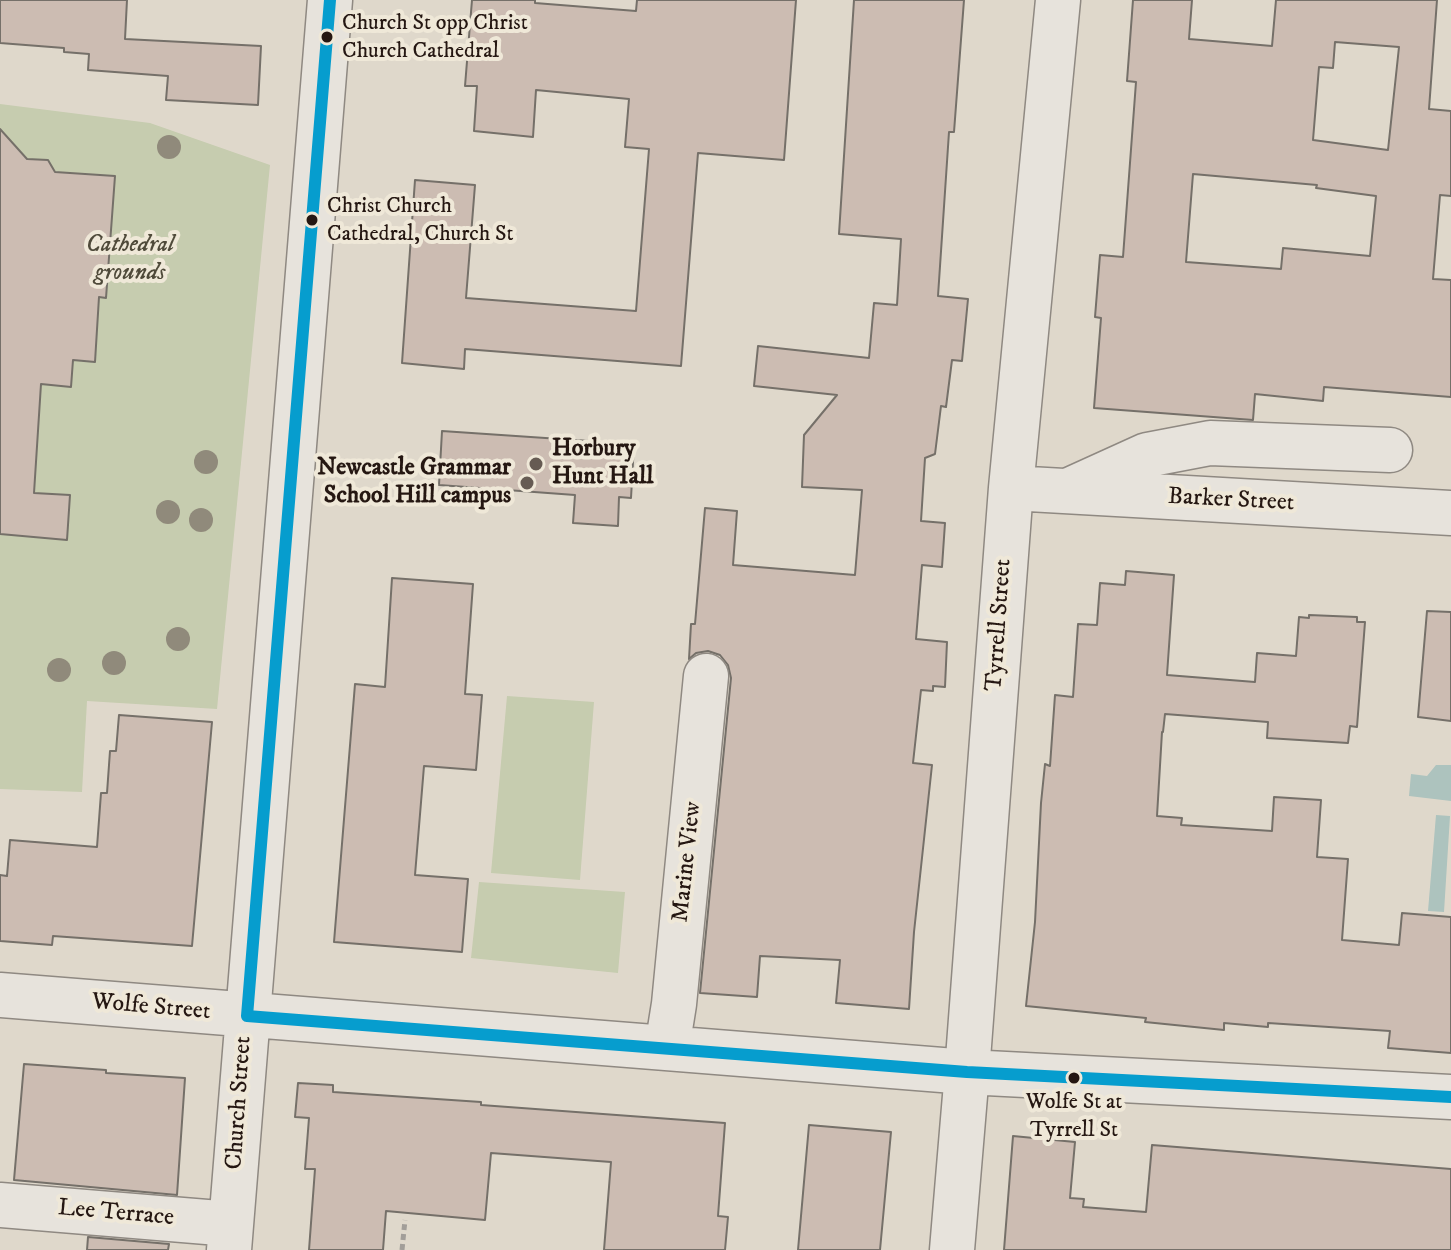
<!DOCTYPE html>
<style>
body{margin:0}
canvas{display:block;background:#dfd8cb}
</style>
<canvas width="1451" height="1250"></canvas>
<script>
const ctx = document.querySelector('canvas').getContext('2d');
ctx.lineJoin = 'round';
function paint(path, color) { ctx.fillStyle = color; ctx.fill(path, 'evenodd'); }
function trace(path, color, width, dash) { ctx.strokeStyle = color; ctx.lineWidth = width; ctx.lineCap = dash ? 'butt' : 'round'; ctx.setLineDash(dash || []); ctx.stroke(path); }
function drawText(font, color, halo, rows, align = 'center') {
  ctx.font = font + ' "IM FELL DW Pica",serif'; ctx.lineWidth = 8; ctx.setLineDash([]); ctx.textBaseline = 'middle'; ctx.strokeStyle = halo; ctx.fillStyle = color; for (const [text, x, y, turn = 0] of rows) {
    ctx.save(); ctx.translate(x, y); ctx.rotate((+turn || 0) * Math.PI / 180); ctx.textAlign = isNaN(turn) ? turn : align; if (halo) ctx.strokeText(text, 0, 0); ctx.fillText(text, 0, 0); ctx.restore();
  }
}
const green = new Path2D(`
 M 0,104 L 150,123 L 270,165 L 217,709 L 87,701 L 82,792 L 0,789 Z
 M 507,696 L 594,702 L 580,880 L 491,873 Z
 M 479,882 L 625,892 L 618,973 L 471,958 Z`);
const water = new Path2D(`
 M 1436,765 L 1451,765 L 1451,801 L 1409,796 L 1411,774 L 1427,776 Z
 M 1436,815 L 1450,816 L 1444,912 L 1428,911 Z`);
const building = new Path2D(`
 M 0,0 L 127,0 L 125,39 L 261,46 L 258,105 L 166,100 L 168,76 L 88,70 L 89,54 L 64,52 L 64,48 L 0,43 Z
 M 472,0 L 535,0 L 535,3 L 636,11 L 637,0 L 796,0 L 784,160 L 698,153 L 681,366 L 465,349 L 464,369 L 402,363 L 415,180 L 475,185 L 466,298 L 636,311 L 649,149 L 625,147 L 629,99 L 536,90 L 533,137 L 474,131 L 477,86 L 465,86 Z
 M 854,0 L 964,0 L 954,132 L 949,132 L 938,296 L 968,299 L 962,361 L 952,360 L 946,407 L 941,406 L 935,454 L 925,458 L 921,521 L 945,523 L 942,567 L 922,565 L 916,639 L 947,642 L 945,687 L 933,686 L 933,691 L 921,690 L 913,763 L 932,765 L 914,932 L 909,1009 L 836,1003 L 840,960 L 760,956 L 757,997 L 700,993 L 731,678 L 728,665 L 720,655 L 708,651 L 696,653 L 689,659 L 691,624 L 695,624 L 705,508 L 737,511 L 733,565 L 855,575 L 862,490 L 802,487 L 804,435 L 837,395 L 754,386 L 758,346 L 869,358 L 874,303 L 897,305 L 901,239 L 839,234 Z
 M 1133,0 L 1192,0 L 1189,39 L 1272,46 L 1276,0 L 1437,0 L 1429,109 L 1451,111 L 1451,196 L 1440,195 L 1433,279 L 1451,280 L 1451,397 L 1324,387 L 1323,401 L 1255,394 L 1253,420 L 1094,408 L 1101,318 L 1095,317 L 1100,255 L 1123,257 L 1136,82 L 1127,81 ZM 1335,42 L 1399,47 L 1388,150 L 1313,140 L 1319,67 L 1333,68 ZM 1193,174 L 1317,185 L 1316,188 L 1376,196 L 1370,256 L 1283,248 L 1281,269 L 1186,262 Z
 M 0,129 L 27,159 L 48,160 L 55,172 L 115,176 L 106,298 L 99,297 L 95,362 L 73,360 L 71,387 L 41,384 L 34,493 L 70,495 L 67,540 L 0,534 Z
 M 442,431 L 634,444 L 631,498 L 619,497 L 618,526 L 573,523 L 575,495 L 439,485 Z
 M 1126,571 L 1174,575 L 1167,675 L 1255,682 L 1257,653 L 1296,656 L 1299,617 L 1309,618 L 1309,615 L 1357,617 L 1357,622 L 1365,622 L 1357,727 L 1350,726 L 1348,743 L 1267,738 L 1268,722 L 1165,714 L 1163,732 L 1162,732 L 1157,816 L 1182,818 L 1181,825 L 1272,831 L 1274,797 L 1321,800 L 1317,857 L 1348,859 L 1342,940 L 1399,945 L 1402,913 L 1451,917 L 1451,1053 L 1388,1048 L 1390,1031 L 1268,1023 L 1268,1027 L 1224,1023 L 1224,1030 L 1145,1022 L 1146,1018 L 1026,1006 L 1035,922 L 1041,803 L 1045,764 L 1050,766 L 1055,695 L 1073,697 L 1078,624 L 1097,625 L 1100,583 L 1125,585 Z
 M 392,578 L 473,584 L 465,694 L 482,695 L 476,770 L 424,766 L 415,875 L 468,879 L 462,952 L 334,942 L 355,684 L 385,687 Z
 M 1427,611 L 1451,612 L 1451,721 L 1418,717 Z
 M 119,715 L 212,722 L 192,946 L 53,936 L 52,945 L 0,941 L 0,875 L 7,876 L 10,840 L 97,847 L 101,793 L 107,793 L 110,751 L 116,751 Z
 M 24,1064 L 106,1070 L 106,1073 L 185,1078 L 177,1195 L 14,1180 Z
 M 298,1083 L 333,1085 L 333,1092 L 481,1102 L 481,1105 L 725,1123 L 718,1216 L 728,1217 L 725,1250 L 604,1250 L 611,1162 L 491,1153 L 485,1220 L 386,1211 L 383,1250 L 309,1250 L 315,1169 L 305,1169 L 309,1118 L 295,1117 Z
 M 809,1125 L 891,1132 L 880,1250 L 798,1250 Z
 M 1013,1136 L 1075,1142 L 1070,1198 L 1084,1199 L 1083,1207 L 1146,1212 L 1152,1145 L 1451,1169 L 1451,1250 L 1004,1250 Z
 M 88,1237 L 169,1244 L 168,1250 L 87,1250 Z`);
const path = new Path2D(`
 M 402,1250 L 405,1220`);
const minor = new Path2D(`
 M 1011,488 L 1451,513
 M 1072,489 L 1147,455 L 1210,443 L 1390,450
 M 0,995 L 967,1072 L 1451,1097
 M 667,1048 L 674,1004 L 706,676
 M 0,1205 L 231,1224
 M 229,1250 L 330,0
 M 952,1250 L 967,1072 L 1011,488 L 1058,0`);
const bus1 = new Path2D(`
 M 247,1016 L 967,1072 L 1451,1097
 M 247,1016 L 330,0`);
const trees = [
 [169,147],
 [206,462],
 [168,512],
 [201,520],
 [178,639],
 [114,663],
 [59,670]
];
const markers = [
 [327,37,7,"#251712"],
 [312,220,7,"#251712"],
 [536,464,8,"#665b53"],
 [527,483,8,"#665b53"],
 [1074,1078,7,"#251712"]
];
const busNames = [
 ["Church St opp Christ",342,24],
 ["Church Cathedral",342,52],
 ["Christ Church",327,207],
 ["Cathedral, Church St",327,235],
 ["Wolfe St at",1074,1103,"center"],
 ["Tyrrell St",1074,1131,"center"]
];
const parkNames = [
 ["Cathedral",130,246],
 ["grounds",130,274]
];
const poiNames = [
 ["Horbury",552,450],
 ["Hunt Hall",552,478],
 ["Newcastle Grammar",511,469,"right"],
 ["School Hill campus",511,497,"right"]
];
const streetNames = [
 ["Barker Street",1231,501,3],
 ["Tyrrell Street",1000,625,-86],
 ["Marine View",688,862,-84],
 ["Wolfe Street",151,1008,5],
 ["Church Street",240,1103,-86],
 ["Lee Terrace",116,1214,5]
];
paint(green, '#c6ccaf');
paint(water, '#adc3be');
paint(building, '#ccbcb2');
trace(building, '#757069', 2);
trace(minor, '#8f8982', 47);
trace(path, '#a29e99', 5, [6, 4]);
trace(minor, '#e7e3dc', 44);
trace(bus1, '#069dce', 12);
ctx.fillStyle = '#908a7b';
for (const [x, y] of trees) { ctx.beginPath(); ctx.arc(x, y, 12, 0, 2 * Math.PI); ctx.fill(); }
for (const [x, y, r, color] of markers) { const dot = new Path2D(); dot.arc(x, y, r, 0, 2 * Math.PI); ctx.fillStyle = color; ctx.fill(dot); trace(dot, '#efe8d8', 3); }
drawText('22px', '#251712', '#efe8d8', busNames, 'left');
drawText('italic 24px', '#4f4a3a', '#efe8d8', parkNames);
drawText('bold 24px', '#251712', '#efe8d8', poiNames, 'left');
drawText('24px', '#251712', '#efe8d8', streetNames);
</script>
